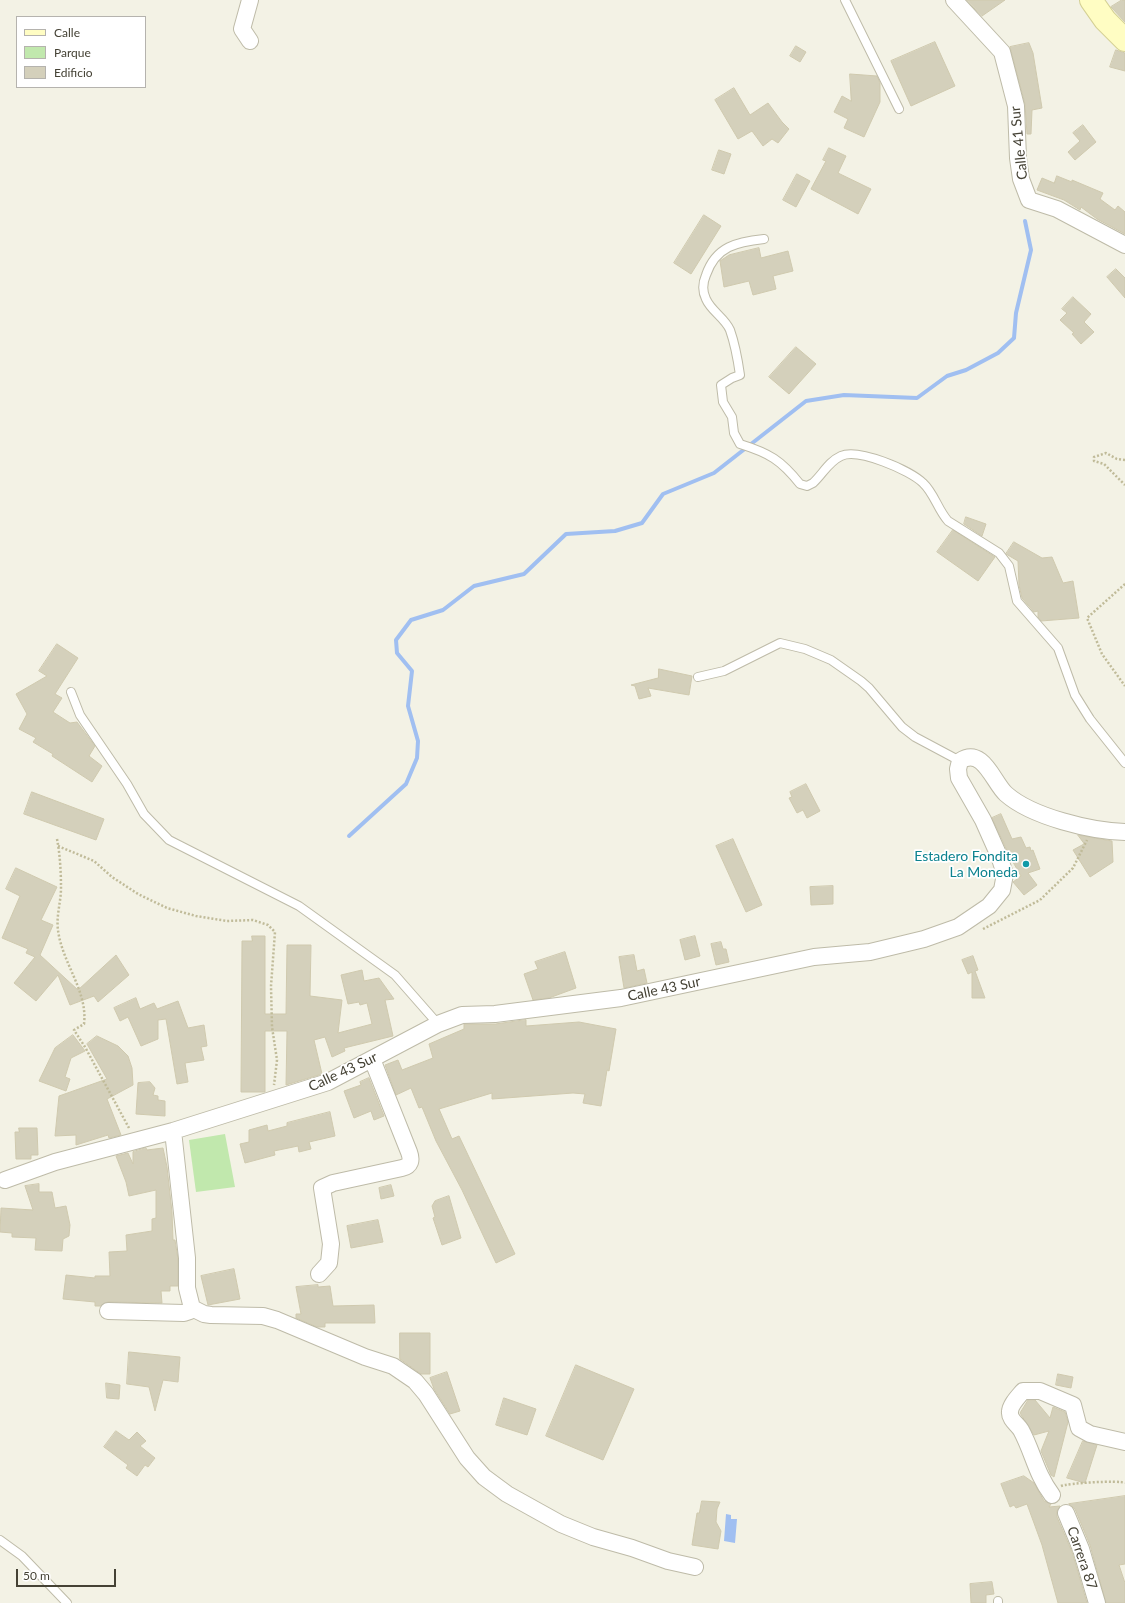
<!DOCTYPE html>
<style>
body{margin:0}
#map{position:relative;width:1125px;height:1603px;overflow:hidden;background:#f3f2e5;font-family:Lato,sans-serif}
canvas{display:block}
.legend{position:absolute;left:16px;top:16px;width:130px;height:72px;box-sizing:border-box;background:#fff;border:1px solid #b5b3ae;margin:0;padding:5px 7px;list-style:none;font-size:12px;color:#454235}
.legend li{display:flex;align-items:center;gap:8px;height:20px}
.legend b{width:20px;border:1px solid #b5b3ae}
.scale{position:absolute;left:16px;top:1569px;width:100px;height:18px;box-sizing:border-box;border:2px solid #454235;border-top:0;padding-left:5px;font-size:12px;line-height:14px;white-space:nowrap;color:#454235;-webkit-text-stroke:3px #fff;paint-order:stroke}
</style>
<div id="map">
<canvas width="1125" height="1603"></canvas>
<ul class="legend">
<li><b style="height:5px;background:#fffdc3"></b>Calle</li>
<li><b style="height:11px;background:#c1e8ad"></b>Parque</li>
<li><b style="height:11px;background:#d4d0bb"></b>Edificio</li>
</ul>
<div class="scale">50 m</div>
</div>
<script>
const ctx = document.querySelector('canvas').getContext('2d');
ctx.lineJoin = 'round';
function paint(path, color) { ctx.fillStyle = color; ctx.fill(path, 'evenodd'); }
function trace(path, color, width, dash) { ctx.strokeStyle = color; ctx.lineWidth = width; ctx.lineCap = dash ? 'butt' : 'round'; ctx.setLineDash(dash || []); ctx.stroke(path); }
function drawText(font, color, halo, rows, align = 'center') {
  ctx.font = font + ' Lato,sans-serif'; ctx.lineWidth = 3.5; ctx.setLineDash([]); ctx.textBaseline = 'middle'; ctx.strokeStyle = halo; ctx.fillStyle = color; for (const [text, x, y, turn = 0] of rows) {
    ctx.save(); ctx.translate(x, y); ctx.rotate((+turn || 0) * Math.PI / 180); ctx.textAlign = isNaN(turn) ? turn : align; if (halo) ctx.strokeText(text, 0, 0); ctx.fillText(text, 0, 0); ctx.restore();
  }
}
const green = new Path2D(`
 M 225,1134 L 235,1187 L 196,1192 L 189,1140 Z`);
const water = new Path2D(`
 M 726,1514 L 731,1515 L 731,1519 L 737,1519 L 735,1543 L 724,1541 Z`);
const stream = new Path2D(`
 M 349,836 L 406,784 L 417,758 L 418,741 L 408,706 L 412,671 L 397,653 L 396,640 L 411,620 L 443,610 L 474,586 L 524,574 L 566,534 L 615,531 L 642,523 L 663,494 L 714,473 L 806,401 L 844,395 L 917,398 L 947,376 L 966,370 L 998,353 L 1014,338 L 1016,313 L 1031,250 L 1025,221`);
const building = new Path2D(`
 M 967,0 L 1005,0 L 982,16 Z
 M 1122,0 L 1125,0 L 1125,22 L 1111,7 Z
 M 935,42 L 955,86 L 911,106 L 891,61 Z
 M 1029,43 L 1033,53 L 1042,108 L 1032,110 L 1031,134 L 1027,134 L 1025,104 L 1010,47 Z
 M 796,46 L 806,52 L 800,62 L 790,56 Z
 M 1116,50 L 1125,53 L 1125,71 L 1110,67 Z
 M 850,74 L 877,76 L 880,83 L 880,102 L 864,137 L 844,128 L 848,119 L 834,112 L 842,96 L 851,101 Z
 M 734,88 L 750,115 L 768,103 L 782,122 L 789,129 L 778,143 L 772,139 L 763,146 L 752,131 L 738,139 L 715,100 Z
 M 1083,125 L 1096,142 L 1075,160 L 1068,152 L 1080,141 L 1073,133 Z
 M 829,148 L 846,156 L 838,173 L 871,189 L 858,214 L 811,189 L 826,161 L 823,160 Z
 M 719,150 L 731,154 L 724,174 L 712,170 Z
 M 797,174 L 810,181 L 796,207 L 783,200 Z
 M 1057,176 L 1072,182 L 1072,180 L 1103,193 L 1100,199 L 1115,210 L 1118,206 L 1125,212 L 1125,234 L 1097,219 L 1081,207 L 1080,210 L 1064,200 L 1037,190 L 1042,178 L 1054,183 Z
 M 704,215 L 721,226 L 691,274 L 674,263 Z
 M 759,248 L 761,258 L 788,251 L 793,271 L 773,276 L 776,289 L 753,295 L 749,281 L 724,287 L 720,261 L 729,255 Z
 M 1116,269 L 1125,278 L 1125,298 L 1107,277 Z
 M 1073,297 L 1091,314 L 1084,322 L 1094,332 L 1081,344 L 1072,334 L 1074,333 L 1060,320 L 1067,313 L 1062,309 Z
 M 796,347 L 816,364 L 789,394 L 769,377 Z
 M 966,517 L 986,524 L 982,536 L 964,524 Z
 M 953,530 L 995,557 L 978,581 L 937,552 Z
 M 1014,542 L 1042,558 L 1052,557 L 1063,583 L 1073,581 L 1079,618 L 1041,621 L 1038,617 L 1038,611 L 1034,612 L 1022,598 L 1019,585 L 1018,561 L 1006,554 Z
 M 57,644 L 78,658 L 55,694 L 62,698 L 53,712 L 70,723 L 77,722 L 95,746 L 89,756 L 102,766 L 92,782 L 52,756 L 53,754 L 33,742 L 36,738 L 19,729 L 27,714 L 16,694 L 47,676 L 39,671 Z
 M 659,669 L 692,676 L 689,695 L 648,688 L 651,696 L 639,699 L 635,686 L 631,685 L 658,678 Z
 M 806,784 L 820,811 L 807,818 L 803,810 L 797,813 L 789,798 L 792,797 L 790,792 Z
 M 32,792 L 104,819 L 96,840 L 24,814 Z
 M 1001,814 L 1012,839 L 1021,837 L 1026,848 L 1030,847 L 1031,851 L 1033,850 L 1040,869 L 1028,873 L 1037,885 L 1024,895 L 1013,882 L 1021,876 L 1010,857 L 992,818 Z
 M 1078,835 L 1112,841 L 1113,862 L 1090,877 L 1073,850 L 1084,844 Z
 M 733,839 L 762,905 L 746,912 L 716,846 Z
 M 16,868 L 57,887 L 41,920 L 53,925 L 40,955 L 78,990 L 116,955 L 129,975 L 98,1002 L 94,996 L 70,1005 L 58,975 L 36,1001 L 14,983 L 35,957 L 26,953 L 28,949 L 2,938 L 20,896 L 6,889 Z
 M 833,886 L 833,904 L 811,905 L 810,887 Z
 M 252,936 L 265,936 L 265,1014 L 286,1014 L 287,945 L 311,945 L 310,996 L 342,1000 L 338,1033 L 372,1024 L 367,1003 L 360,1005 L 359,1002 L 348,1004 L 341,975 L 362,970 L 364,981 L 379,978 L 394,999 L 385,1000 L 393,1036 L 344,1048 L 345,1051 L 332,1057 L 325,1037 L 314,1040 L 322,1074 L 286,1085 L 287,1031 L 265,1031 L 265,1092 L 241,1092 L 242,941 L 252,941 Z
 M 695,936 L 700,956 L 685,960 L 680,940 Z
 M 721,942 L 723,949 L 726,949 L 729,962 L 716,965 L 711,944 Z
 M 565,952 L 576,988 L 549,998 L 533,1000 L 524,974 L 538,969 L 535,962 Z
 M 634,955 L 637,971 L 644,969 L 647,983 L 624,988 L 619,957 Z
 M 973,956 L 978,970 L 975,971 L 985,998 L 972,998 L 972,972 L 968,974 L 962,960 Z
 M 136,998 L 140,1009 L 154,1003 L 157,1009 L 178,1001 L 188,1028 L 204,1025 L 207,1046 L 201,1047 L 204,1060 L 185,1063 L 188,1082 L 177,1084 L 166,1019 L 158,1020 L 158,1039 L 141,1046 L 128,1017 L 120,1021 L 114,1008 Z
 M 526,1020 L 526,1026 L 579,1022 L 616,1029 L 609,1071 L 607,1070 L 601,1106 L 583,1103 L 585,1094 L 573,1093 L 492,1099 L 492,1093 L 439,1109 L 452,1139 L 459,1136 L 515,1254 L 496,1263 L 462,1190 L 436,1141 L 422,1107 L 419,1108 L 411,1088 L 396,1095 L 385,1065 L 398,1060 L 402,1070 L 433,1058 L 429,1044 L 464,1029 L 464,1024 L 495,1024 Z
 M 73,1035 L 85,1051 L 71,1058 L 65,1077 L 70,1079 L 66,1091 L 39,1081 L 55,1048 Z
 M 97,1036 L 118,1046 L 128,1056 L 132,1068 L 133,1085 L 107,1099 L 121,1135 L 109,1138 L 108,1135 L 76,1145 L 76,1135 L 55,1136 L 59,1096 L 107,1079 L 87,1044 Z
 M 369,1078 L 384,1116 L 374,1120 L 371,1111 L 354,1118 L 344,1091 L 361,1085 L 360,1082 Z
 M 150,1082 L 155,1088 L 153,1095 L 158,1096 L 158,1100 L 165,1101 L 165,1116 L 136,1114 L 138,1083 Z
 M 330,1112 L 335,1136 L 309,1142 L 311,1149 L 299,1152 L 298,1146 L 274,1151 L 275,1155 L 245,1163 L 240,1144 L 249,1142 L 249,1130 L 267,1125 L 268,1131 L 287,1126 L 287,1123 Z
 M 19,1128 L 37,1128 L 38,1155 L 31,1155 L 31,1159 L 16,1159 L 15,1132 L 19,1132 Z
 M 146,1148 L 147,1150 L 163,1148 L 167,1167 L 172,1212 L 173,1240 L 175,1240 L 178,1259 L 178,1286 L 170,1286 L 170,1291 L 161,1291 L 162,1303 L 108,1302 L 100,1306 L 95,1306 L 95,1302 L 63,1299 L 66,1275 L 95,1278 L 95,1276 L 110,1276 L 109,1252 L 127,1251 L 126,1235 L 152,1231 L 152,1219 L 156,1218 L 156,1190 L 129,1196 L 126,1182 L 116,1156 L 128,1153 L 133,1164 L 133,1152 Z
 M 39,1184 L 39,1192 L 52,1192 L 55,1208 L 66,1206 L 70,1225 L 69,1236 L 63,1239 L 62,1251 L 35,1250 L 36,1238 L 12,1237 L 12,1233 L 0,1232 L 1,1208 L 33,1210 L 25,1186 Z
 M 391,1185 L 394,1196 L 381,1199 L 379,1188 Z
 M 449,1196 L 461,1238 L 442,1245 L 433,1218 L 435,1217 L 432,1206 L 435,1201 Z
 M 378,1220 L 383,1242 L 351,1248 L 347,1226 Z
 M 234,1269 L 240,1299 L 208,1305 L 201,1276 Z
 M 318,1285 L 318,1287 L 330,1286 L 333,1306 L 374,1305 L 375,1323 L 325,1323 L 325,1327 L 317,1327 L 296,1318 L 296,1314 L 301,1314 L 296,1287 Z
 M 400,1333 L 430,1333 L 430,1374 L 421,1374 L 400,1359 Z
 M 129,1352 L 180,1357 L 178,1382 L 163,1380 L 155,1411 L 149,1387 L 127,1384 Z
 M 576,1365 L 634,1389 L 603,1460 L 546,1436 Z
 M 447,1372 L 460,1411 L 450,1414 L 434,1389 L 430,1378 Z
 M 1058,1374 L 1073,1377 L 1071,1388 L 1056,1385 Z
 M 106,1383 L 120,1385 L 119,1399 L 107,1398 Z
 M 504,1398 L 536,1409 L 527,1435 L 496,1425 Z
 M 1035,1400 L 1050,1418 L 1053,1407 L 1065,1412 L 1068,1422 L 1054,1477 L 1051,1475 L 1041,1451 L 1049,1431 L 1034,1435 L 1020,1413 L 1028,1400 Z
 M 116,1431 L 129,1440 L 137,1432 L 146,1441 L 140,1446 L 155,1458 L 148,1467 L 145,1465 L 137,1476 L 126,1468 L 128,1465 L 104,1447 Z
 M 1083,1441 L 1097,1445 L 1085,1483 L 1067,1478 Z
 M 1024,1476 L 1034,1483 L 1044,1501 L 1051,1504 L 1049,1507 L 1060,1506 L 1057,1511 L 1057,1517 L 1072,1552 L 1087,1603 L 1058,1603 L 1042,1545 L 1027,1504 L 1016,1508 L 1014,1505 L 1010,1507 L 1001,1484 Z
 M 1125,1496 L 1125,1564 L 1119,1565 L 1125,1583 L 1125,1603 L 1106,1603 L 1090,1545 L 1075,1509 L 1069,1504 Z
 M 702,1501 L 720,1502 L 717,1509 L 716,1522 L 721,1531 L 718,1549 L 692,1545 L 697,1513 L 699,1513 Z
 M 992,1582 L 994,1594 L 986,1595 L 986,1603 L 971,1603 L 970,1584 Z`);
const path = new Path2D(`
 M 1125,460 L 1117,459 L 1106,453 L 1094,457 L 1094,461 L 1104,464 L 1125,485
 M 1125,584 L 1087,618 L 1102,654 L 1125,686
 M 57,839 C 60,854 61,872 61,888 C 61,902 56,916 58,930 C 62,963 88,991 84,1024 L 74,1030 L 85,1047 L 129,1128
 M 58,846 L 94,861 L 112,877 L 138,894 L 167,908 L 196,916 L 227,921 L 253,920 L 268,925 L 275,932 L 271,986 L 272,1027 L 277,1060 L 274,1085
 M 983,929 L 1040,900 L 1073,868 L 1087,840
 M 1061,1486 C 1068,1483 1120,1480 1125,1483`);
const lane = new Path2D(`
 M 845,0 L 899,109
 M 764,239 C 737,242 716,246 706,275 C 703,282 702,291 706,299 C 711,311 725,318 730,330 C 735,344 738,361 740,375 L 732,378 L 721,385 L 723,402 L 732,417 L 734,433 L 740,444 C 769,453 781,460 800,484 L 807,486 L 813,483 C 823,474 828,462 841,456 C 858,448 910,470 923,483 C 934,493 938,510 948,521 L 999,553 L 1009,566 L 1017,601 L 1058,648 L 1075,695 L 1090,719 L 1125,763
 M 698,677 L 724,671 L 780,643 L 805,649 L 831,660 L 861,681 L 869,688 L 902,727 L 915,737 L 960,761
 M 71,692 L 80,715 L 127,784 L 144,814 L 169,840 L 299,906 L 395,975 L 438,1024
 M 0,1540 L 22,1556 L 67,1603
 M 998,1601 L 998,1603`);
const street = new Path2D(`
 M 954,0 L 1002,52 L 1016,106 L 1018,158 L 1021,179 L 1029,200 L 1057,209 L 1125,245
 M 250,41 L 242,29 L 250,0
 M 173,1131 L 187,1258 L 187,1288 L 192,1308 L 204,1314 L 211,1315 L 263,1316 L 277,1320 L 365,1357 L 393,1366 L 415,1381 L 426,1394 L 467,1458 L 484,1477 L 507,1494 L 561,1524 L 593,1537 L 632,1548 L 668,1561 L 695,1567
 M 5,1180 L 55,1162 L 173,1131 L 328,1082 L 438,1024 L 462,1015 L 495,1014 L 621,998 L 814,957 L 870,952 L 924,939 L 958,927 L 989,906 L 1002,890 L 1005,874 L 999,856 L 983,820 L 959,778 L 958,769 L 960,761 C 983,746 993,782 1006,794 C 1032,817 1091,831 1125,832
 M 319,1274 L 329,1263 L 331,1244 L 322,1188 L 333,1183 L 402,1168 C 411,1166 412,1160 409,1152 L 372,1059
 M 108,1311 L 184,1313 L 190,1311 L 192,1308
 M 1052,1495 C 1036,1474 1033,1452 1021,1430 C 1018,1425 1009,1419 1010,1412 C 1010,1405 1018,1397 1023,1391 L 1040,1391 L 1073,1405 L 1079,1428 L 1090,1434 L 1125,1442
 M 1066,1513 L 1081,1549 L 1097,1603`);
const secondary = new Path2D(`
 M 1091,0 L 1105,20 L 1125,40`);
const markers = [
 [1026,864,4,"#0f9aa8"]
];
const streetNames = [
 ["Calle 41 Sur",1019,143,-96],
 ["Calle 43 Sur",664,989,-12],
 ["Calle 43 Sur",343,1072,-25],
 ["Carrera 87",1082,1558,71]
];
const cultureNames = [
 ["Estadero Fondita",1018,856],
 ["La Moneda",1018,872]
];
paint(green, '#c1e8ad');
paint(water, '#a0bff1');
trace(stream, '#a0bff1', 4);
paint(building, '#d4d0bb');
trace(building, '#cfc9ae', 1);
trace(lane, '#bebba8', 10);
trace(street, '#bebba8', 18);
trace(secondary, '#d4d094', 24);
trace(path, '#c0bb99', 2.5, [2, 2]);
trace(lane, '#fff', 8);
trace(street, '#fff', 16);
trace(secondary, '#fffdc3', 22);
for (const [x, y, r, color] of markers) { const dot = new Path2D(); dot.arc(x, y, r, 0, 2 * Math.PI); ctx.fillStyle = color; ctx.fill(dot); trace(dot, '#fff', 1.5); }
drawText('14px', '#454235', '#fff', streetNames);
drawText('14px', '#0d838f', '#fff', cultureNames, 'right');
</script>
